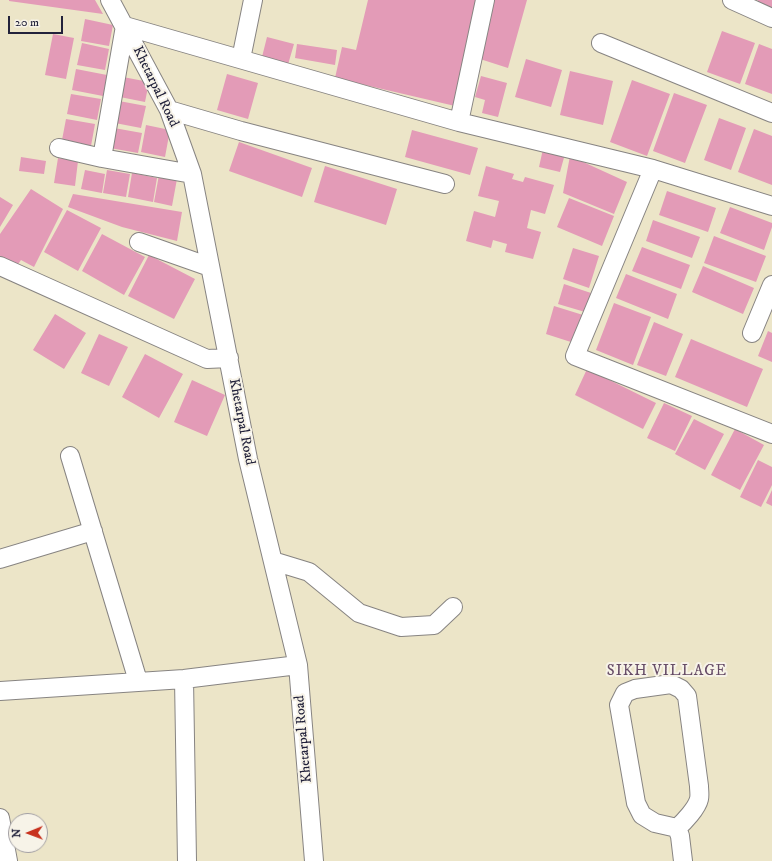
<!DOCTYPE html>
<style>
body{margin:0}
#map{position:relative;width:772px;height:861px;overflow:hidden;background:#ece5c8;font-family:"IM FELL DW Pica",serif}
canvas{display:block}
.north{position:absolute;left:8px;top:813px;width:40px;height:40px;box-sizing:border-box;background:#f7f3e8;border:1px solid #a29fa3;border-radius:50%;rotate:269deg;font-size:11px;font-weight:700;line-height:16px;text-align:center;color:#22223b}
.north::after{content:'';display:block;margin:auto;width:14px;height:18px;background:#c8321e;clip-path:polygon(50% 0,100% 100%,50% 72%,0 100%)}
.scale{position:absolute;left:8px;top:16px;width:55px;height:18px;box-sizing:border-box;border:2px solid #22223b;border-top:0;padding-left:5px;font-size:12px;line-height:14px;white-space:nowrap;color:#22223b;-webkit-text-stroke:3px #f7f3e8;paint-order:stroke}
</style>
<div id="map">
<canvas width="772" height="861"></canvas>
<div class="north">N</div>
<div class="scale">20 m</div>
</div>
<script>
const ctx = document.querySelector('canvas').getContext('2d');
ctx.lineJoin = 'round';
function paint(path, color) { ctx.fillStyle = color; ctx.fill(path, 'evenodd'); }
function trace(path, color, width, dash) { ctx.strokeStyle = color; ctx.lineWidth = width; ctx.lineCap = dash ? 'butt' : 'round'; ctx.setLineDash(dash || []); ctx.stroke(path); }
function drawText(font, color, halo, rows, align = 'center') {
  ctx.font = font + ' "IM FELL DW Pica",serif'; ctx.lineWidth = 4; ctx.setLineDash([]); ctx.textBaseline = 'middle'; ctx.strokeStyle = halo; ctx.fillStyle = color; for (const [text, x, y, turn = 0] of rows) {
    ctx.save(); ctx.translate(x, y); ctx.rotate((+turn || 0) * Math.PI / 180); ctx.textAlign = isNaN(turn) ? turn : align; if (halo) ctx.strokeText(text, 0, 0); ctx.fillText(text, 0, 0); ctx.restore();
  }
}
const building = new Path2D(`
 M 9,0 L 95,0 L 103,14 L 9,1 Z
 M 368,0 L 479,0 L 455,106 L 335,78 L 342,47 L 356,50 Z
 M 494,0 L 527,0 L 508,68 L 480,59 Z
 M 758,0 L 772,0 L 772,8 L 757,3 Z
 M 85,19 L 113,25 L 109,46 L 81,41 Z
 M 722,31 L 755,43 L 740,84 L 707,72 Z
 M 53,34 L 74,38 L 66,79 L 45,75 Z
 M 267,37 L 294,44 L 287,68 L 261,61 Z
 M 82,43 L 109,49 L 105,70 L 77,65 Z
 M 297,44 L 337,50 L 335,65 L 295,58 Z
 M 759,44 L 772,49 L 772,94 L 745,84 Z
 M 526,59 L 562,70 L 551,107 L 515,97 Z
 M 76,69 L 107,75 L 103,96 L 72,90 Z
 M 570,71 L 613,81 L 603,125 L 560,115 Z
 M 227,74 L 258,83 L 248,119 L 217,110 Z
 M 481,76 L 507,83 L 498,117 L 482,113 L 485,100 L 475,97 Z
 M 123,77 L 149,82 L 145,102 L 120,97 Z
 M 632,80 L 670,94 L 647,156 L 610,142 Z
 M 674,93 L 707,105 L 685,163 L 653,151 Z
 M 71,94 L 101,99 L 97,120 L 67,114 Z
 M 119,101 L 146,106 L 141,128 L 115,123 Z
 M 719,118 L 746,128 L 731,170 L 704,160 Z
 M 66,119 L 95,124 L 91,146 L 62,140 Z
 M 146,125 L 170,130 L 165,157 L 141,152 Z
 M 114,128 L 142,133 L 138,153 L 110,148 Z
 M 754,129 L 772,136 L 772,185 L 738,172 Z
 M 412,130 L 478,148 L 470,175 L 405,157 Z
 M 239,142 L 312,168 L 302,197 L 229,171 Z
 M 543,149 L 565,154 L 560,172 L 539,167 Z
 M 570,156 L 627,182 L 614,214 L 563,193 Z
 M 21,157 L 46,161 L 44,174 L 19,171 Z
 M 58,158 L 78,161 L 75,186 L 54,183 Z
 M 325,166 L 397,189 L 386,225 L 314,202 Z
 M 486,166 L 514,174 L 512,179 L 523,182 L 525,177 L 554,185 L 545,214 L 531,210 L 527,228 L 541,232 L 533,259 L 505,252 L 507,244 L 493,240 L 491,248 L 466,241 L 474,211 L 495,217 L 499,201 L 478,196 Z
 M 85,170 L 105,174 L 102,193 L 81,189 Z
 M 107,170 L 130,174 L 126,197 L 103,193 Z
 M 132,173 L 157,178 L 153,202 L 128,197 Z
 M 159,175 L 177,179 L 172,206 L 154,202 Z
 M 31,189 L 63,209 L 34,267 L 21,260 L 16,267 L 0,256 L 0,234 Z
 M 667,191 L 716,208 L 708,232 L 659,215 Z
 M 73,194 L 182,212 L 177,241 L 122,227 L 68,207 Z
 M 0,197 L 13,205 L 0,227 Z
 M 569,198 L 614,216 L 602,246 L 557,227 Z
 M 730,207 L 772,223 L 772,227 L 764,250 L 720,233 Z
 M 67,210 L 101,228 L 78,271 L 44,252 Z
 M 653,220 L 700,237 L 692,258 L 646,241 Z
 M 102,234 L 145,257 L 124,295 L 82,271 Z
 M 714,236 L 766,256 L 756,282 L 704,263 Z
 M 642,247 L 690,265 L 681,289 L 632,271 Z
 M 573,248 L 599,256 L 589,288 L 563,279 Z
 M 149,255 L 195,279 L 174,319 L 128,296 Z
 M 703,266 L 754,288 L 743,314 L 692,292 Z
 M 626,274 L 677,294 L 668,319 L 616,298 Z
 M 564,284 L 591,293 L 585,312 L 558,304 Z
 M 614,303 L 651,317 L 633,365 L 596,350 Z
 M 554,306 L 583,315 L 574,343 L 546,334 Z
 M 55,314 L 86,333 L 64,369 L 33,350 Z
 M 654,322 L 683,334 L 666,376 L 637,365 Z
 M 768,331 L 772,333 L 772,362 L 758,356 Z
 M 99,334 L 128,347 L 109,386 L 81,373 Z
 M 691,339 L 763,369 L 747,407 L 675,377 Z
 M 145,354 L 183,374 L 159,418 L 122,397 Z
 M 587,369 L 656,403 L 643,429 L 575,395 Z
 M 192,380 L 225,395 L 207,436 L 174,422 Z
 M 664,403 L 692,416 L 675,451 L 647,438 Z
 M 694,419 L 724,434 L 705,470 L 675,454 Z
 M 735,429 L 764,445 L 740,490 L 711,475 Z
 M 758,460 L 772,467 L 772,485 L 761,507 L 740,497 Z
 M 772,490 L 772,506 L 766,503 Z`);
const minor = new Path2D(`
 M 110,0 L 169,110 L 192,174 L 248,459 L 298,665 L 314,861
 M 732,0 L 772,18
 M 601,43 L 772,113
 M 241,59 L 253,0
 M 169,110 L 241,131 L 445,184
 M 459,122 L 485,0
 M 59,148 L 102,158 L 192,174
 M 102,158 L 125,26 L 459,122 L 653,169 L 772,206
 M 653,169 L 575,356 L 772,434
 M 139,242 L 210,267
 M 0,266 L 207,359 L 229,358
 M 752,333 L 772,285
 M 70,456 L 138,681
 M 0,559 L 93,531
 M 273,561 L 309,572 L 359,613 L 401,627 L 434,625 L 453,607
 M 184,679 L 187,861
 M 671,684 L 681,689 L 687,696 L 699,786 C 699,790 700,795 699,799 C 697,808 684,822 677,828 L 655,823 L 642,815 L 636,803 L 619,705 L 625,693 L 635,689 Z
 M 0,691 L 184,679 L 298,665
 M 0,818 L 8,861
 M 677,828 L 680,836 L 683,861`);
const streetNames = [
 ["Khetarpal Road",155,87,64],
 ["Khetarpal Road",241,422,79],
 ["Khetarpal Road",304,739,-95]
];
const neighbourhoodNames = [
 ["SIKH VILLAGE",667,672]
];
paint(building, '#e39bb7');
trace(minor, '#878482', 20);
trace(minor, '#fff', 18);
drawText('14px', '#22223b', '#f7f3e8', streetNames);
ctx.letterSpacing = '1px';
drawText('15px', '#664c66', '#f7f3e8', neighbourhoodNames);
ctx.letterSpacing = '0px';
</script>
